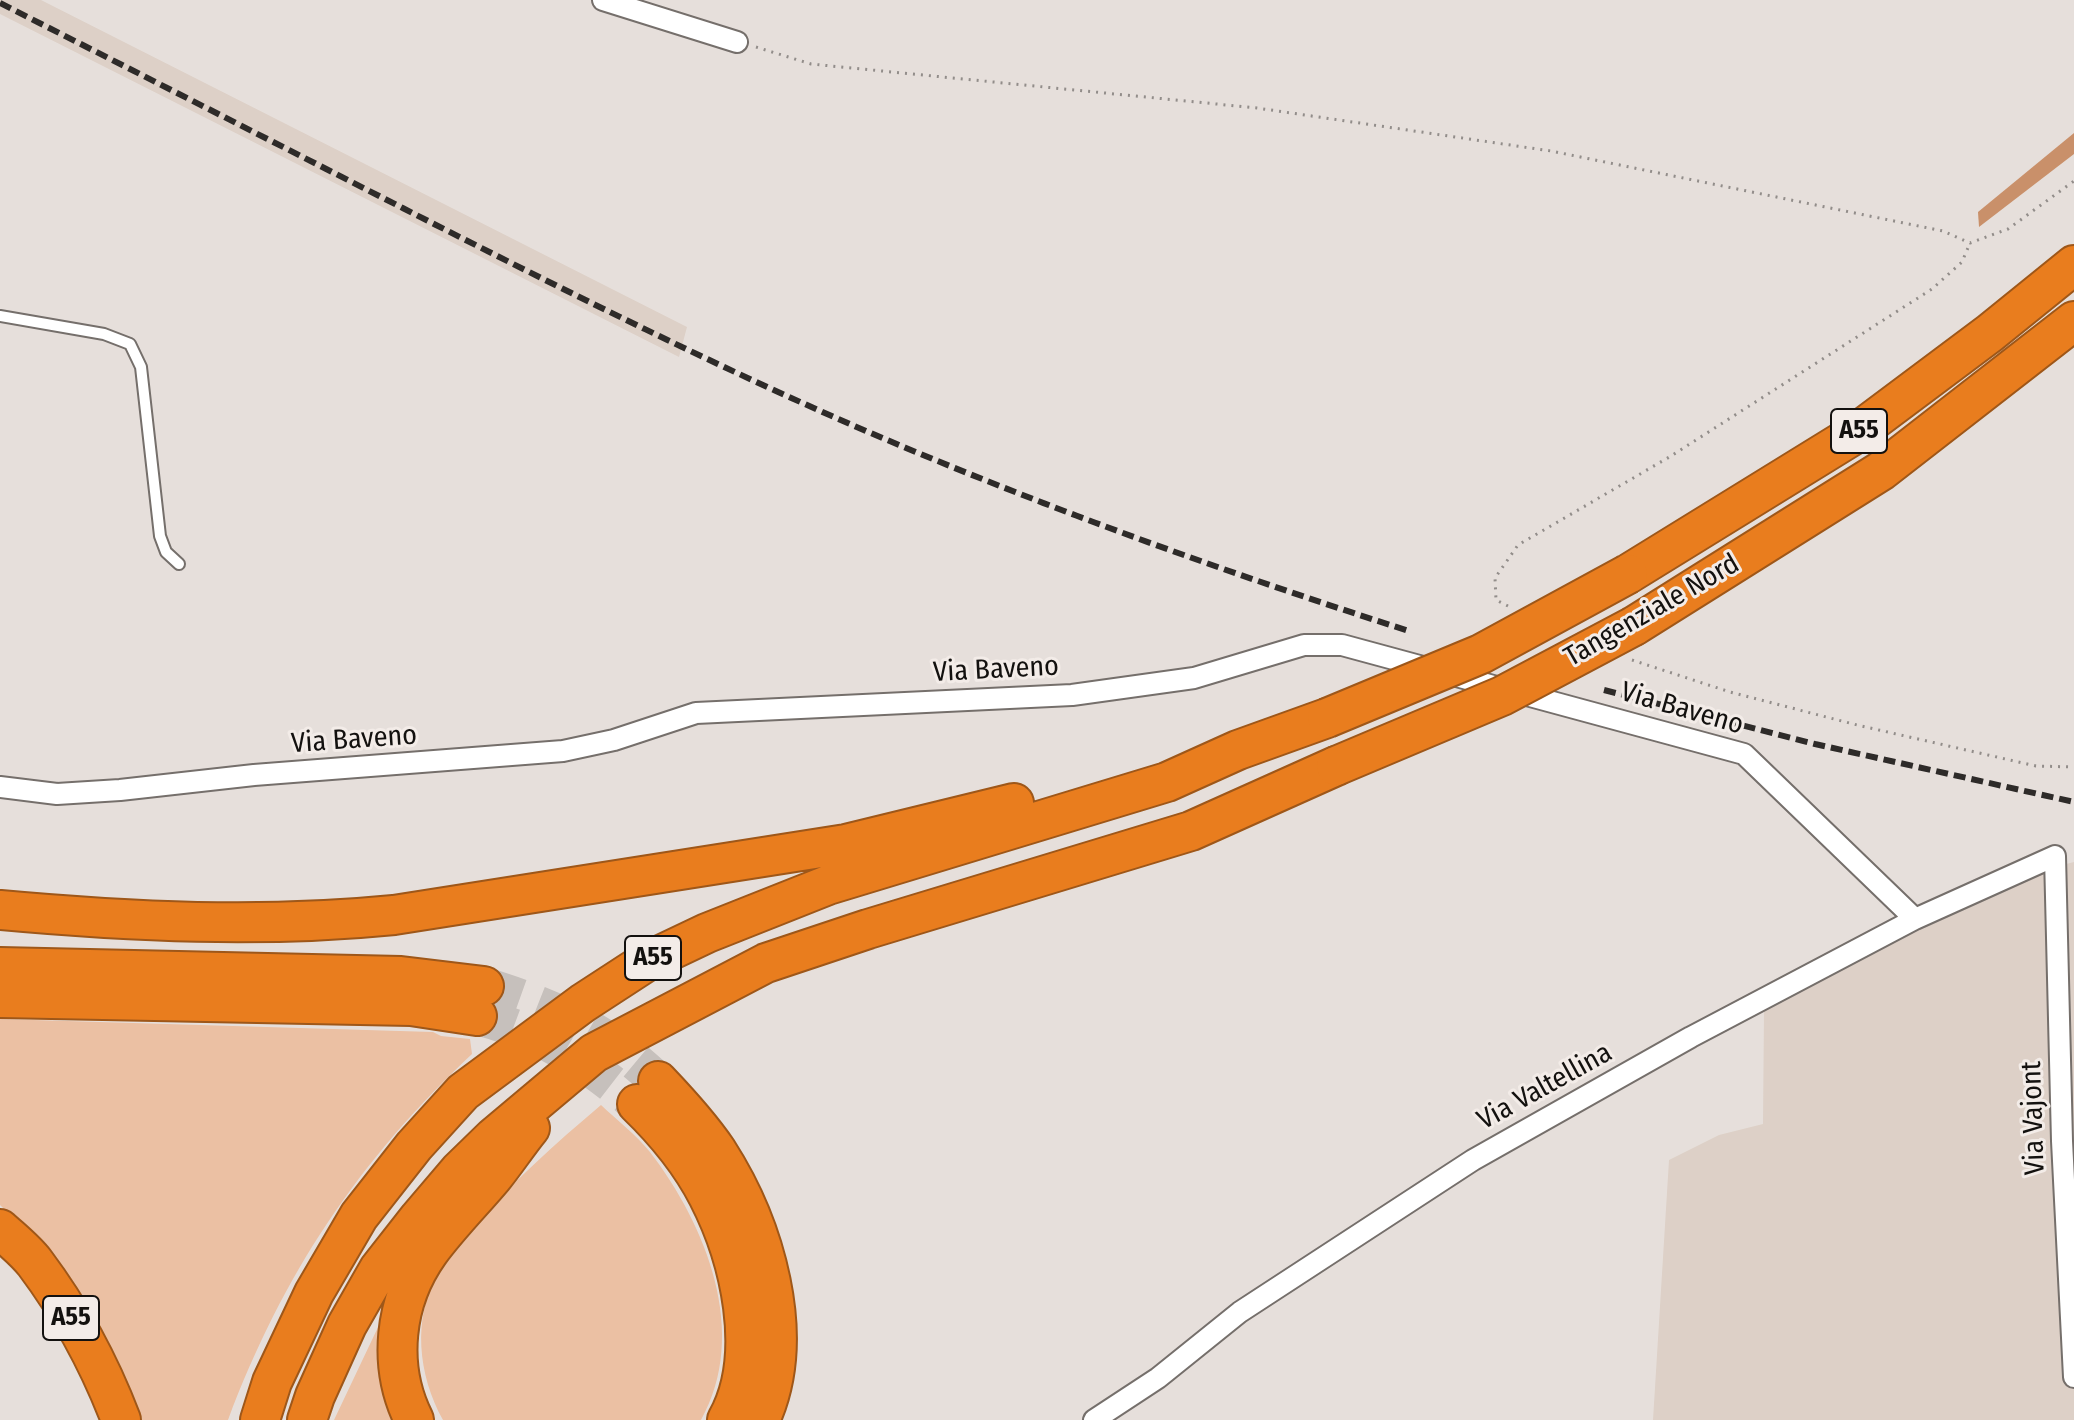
<!DOCTYPE html>
<style>
body{margin:0}
canvas{display:block;background:#e6dfdb}
</style>
<canvas width="2074" height="1420"></canvas>
<script>
const ctx = document.querySelector('canvas').getContext('2d');
ctx.lineJoin = 'round';
function paint(path, color) { ctx.fillStyle = color; ctx.fill(path, 'evenodd'); }
function trace(path, color, width, dash) { ctx.strokeStyle = color; ctx.lineWidth = width; ctx.lineCap = dash ? 'butt' : 'round'; ctx.setLineDash(dash || []); ctx.stroke(path); }
function drawText(font, color, halo, rows, align = 'center') {
  ctx.font = font + ' "Fira Sans Condensed",sans-serif'; ctx.lineWidth = 6; ctx.setLineDash([]); ctx.textBaseline = 'middle'; ctx.strokeStyle = halo; ctx.fillStyle = color; for (const [text, x, y, turn = 0] of rows) {
    ctx.save(); ctx.translate(x, y); ctx.rotate((+turn || 0) * Math.PI / 180); ctx.textAlign = isNaN(turn) ? turn : align; if (halo) ctx.strokeText(text, 0, 0); ctx.fillText(text, 0, 0); ctx.restore();
  }
}
const built = new Path2D(`
 M 0,0 L 41,0 L 687,327 L 679,357 L 0,14 Z
 M 2074,862 L 2074,1420 L 1653,1420 L 1669,1160 L 1719,1135 L 1763,1124 L 1764,1010 L 1918,925 L 2043,870 Z`);
const green = new Path2D(`
 M 0,1019 L 433,1032 L 441,1036 L 470,1039 L 472,1054 C 358,1161 283,1274 228,1420 L 142,1420 C 112,1339 62,1264 0,1205 Z
 M 601,1105 C 617,1120 636,1135 650,1152 C 706,1225 750,1333 701,1420 L 443,1420 C 418,1375 412,1318 438,1273 C 447,1257 460,1243 472,1229 C 511,1183 555,1144 601,1105 Z
 M 380,1323 L 380,1369 L 395,1420 L 334,1420 Z`);
const forest = new Path2D(`
 M 2074,133 L 2074,154 L 1979,227 L 1978,212 Z`);
const motorwayTunnel = new Path2D(`
 M 484,986 C 529,1000 576,1017 614,1045 C 630,1056 644,1069 658,1081
 M 477,1016 C 544,1034 584,1060 637,1104`);
const path = new Path2D(`
 M 756,47 L 811,64 L 1257,108 L 1551,151 L 1943,231 L 1970,243 L 2008,229 L 2074,181
 M 1508,606 L 1496,600 L 1495,578 L 1518,545 L 1671,456 L 1932,289 L 1962,262 L 1970,243
 M 1632,660 L 1730,692 L 1857,725 L 2036,766 L 2074,767`);
const service = new Path2D(`
 M 0,316 L 104,334 L 130,344 L 141,367 L 160,536 L 166,552 L 179,564`);
const minor = new Path2D(`
 M 603,0 L 737,42
 M 0,787 L 57,794 L 120,790 L 254,775 L 563,751 L 614,740 L 696,713 L 1072,695 L 1194,678 L 1304,645 L 1342,645 L 1744,754 L 1915,919
 M 1094,1420 L 1158,1378 L 1240,1312 L 1473,1160 L 1691,1037 L 1915,919 L 2055,856 L 2062,1141 L 2074,1377`);
const motorway = new Path2D(`
 M 1628,574 L 1855,434 L 1990,333 L 2074,265
 M 1634,626 L 1881,471 L 2074,321
 M 0,910 C 131,922 263,928 394,915 L 846,844 L 1014,803
 M 0,967 L 401,976 L 484,986
 M 0,998 L 411,1006 L 477,1016
 M 658,1081 C 679,1103 700,1126 717,1151 C 764,1224 799,1336 760,1420
 M 637,1104 C 665,1131 690,1161 708,1196 C 740,1258 763,1355 727,1420
 M 0,1229 C 12,1240 26,1251 35,1263 C 71,1311 100,1365 121,1420
 M 260,1420 L 272,1382 L 314,1293 L 359,1216 L 414,1146 L 463,1092 L 583,1003 L 646,962 L 707,933 L 828,885 L 1167,782 L 1238,750 L 1327,718
 M 307,1420 L 315,1396 L 347,1325 L 379,1269 L 419,1218 L 459,1171 L 494,1137 L 594,1053 L 766,963 L 868,929 L 1191,831 L 1336,766
 M 414,1420 C 387,1366 394,1301 429,1252 C 448,1226 472,1202 493,1177 C 506,1161 517,1144 530,1128`);
const rail = new Path2D(`
 M 0,3 C 146,77 291,151 436,225 C 588,302 742,379 899,445 C 1066,515 1237,576 1409,631
 M 1604,690 L 1815,744 L 2074,802`);
const motorwayBridge = new Path2D(`
 M 1327,718 L 1481,654 L 1628,574
 M 1336,766 L 1502,696 L 1634,626`);
const shields = [
 [1859,431,56],
 [653,958,56],
 [71,1318,56]
];
const shieldNames = [
 ["A55",1859,431],
 ["A55",653,958],
 ["A55",71,1318]
];
const streetNames = [
 ["Tangenziale Nord",1652,611,-30],
 ["Via Baveno",996,670,-3],
 ["Via Baveno",1682,709,16],
 ["Via Baveno",354,740,-4],
 ["Via Valtellina",1545,1087,-29],
 ["Via Vajont",2034,1118,-92]
];
paint(built, '#ddd0c7');
paint(green, '#ebc0a3');
paint(forest, '#c9906a');
trace(motorwayTunnel, '#c6c0bc', 38, [38, 19]);
trace(service, '#756f6b', 14);
trace(minor, '#756f6b', 24);
trace(motorway, '#9e5719', 42);
trace(path, '#928d8a', 3, [2, 6]);
trace(service, '#fff', 10);
trace(minor, '#fff', 20);
trace(motorway, '#e97d1e', 38);
trace(rail, '#2e2b29', 6, [12, 6]);
trace(motorwayBridge, '#9e5719', 42, []);
trace(motorwayBridge, '#e97d1e', 38);
for (const [x, y, w] of shields) { const box = new Path2D(); box.roundRect(x - w / 2, y - 22, w, 44, 6); ctx.fillStyle = '#f3ece8'; ctx.fill(box); trace(box, '#13110f', 2); }
drawText('bold 26px', '#13110f', null, shieldNames);
drawText('28px', '#13110f', '#f3ece8', streetNames);
</script>
